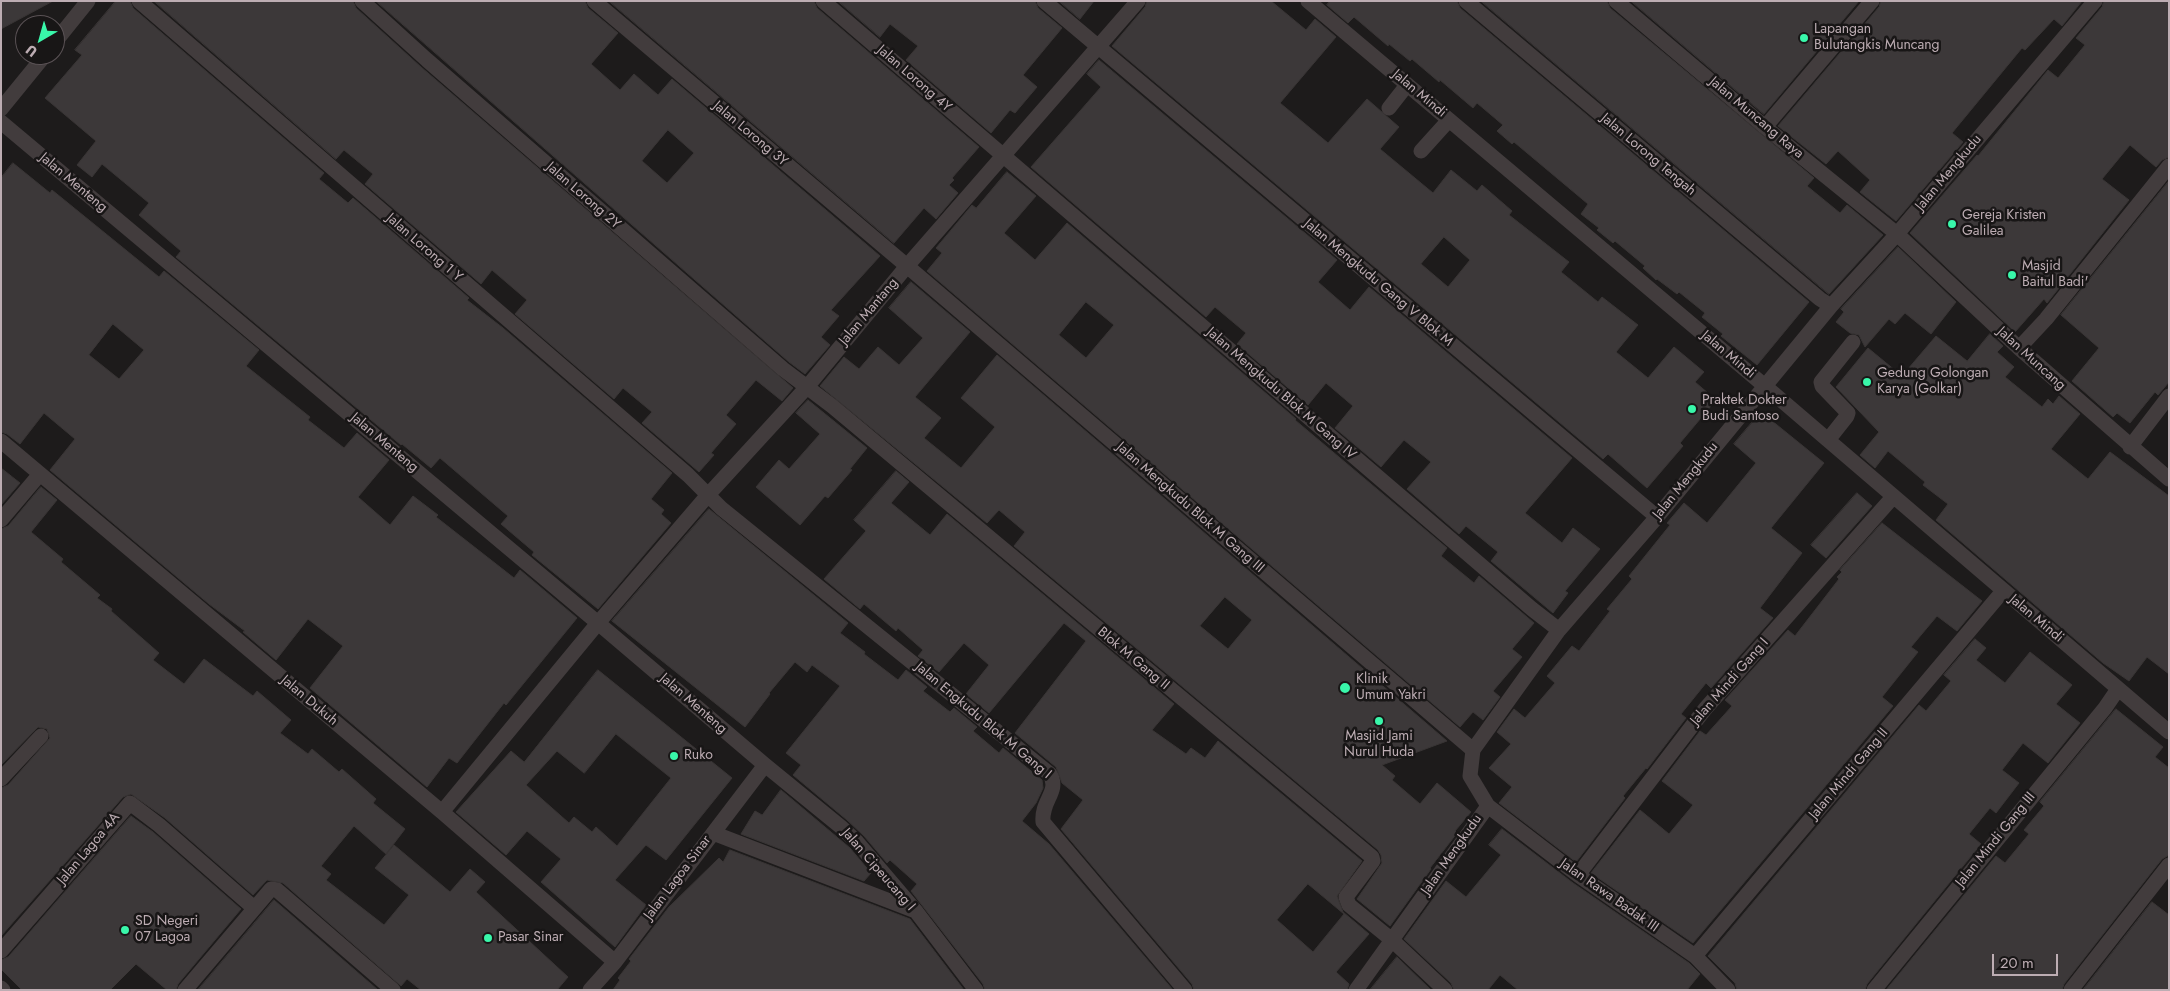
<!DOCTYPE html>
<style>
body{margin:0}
#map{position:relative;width:2170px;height:991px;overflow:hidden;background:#1d1b1b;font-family:Jost,sans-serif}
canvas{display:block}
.frame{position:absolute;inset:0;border:2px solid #bdadb3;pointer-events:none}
.north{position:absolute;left:15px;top:15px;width:50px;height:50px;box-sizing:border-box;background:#181616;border:1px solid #5a5255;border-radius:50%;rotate:218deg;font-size:14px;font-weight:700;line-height:20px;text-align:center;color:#bdadb3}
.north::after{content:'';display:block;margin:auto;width:18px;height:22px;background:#39f7aa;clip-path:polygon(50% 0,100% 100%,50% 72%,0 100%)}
.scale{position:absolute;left:1992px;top:954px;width:66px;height:22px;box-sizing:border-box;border:2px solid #bdadb3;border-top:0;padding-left:6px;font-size:15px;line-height:18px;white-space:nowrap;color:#bdadb3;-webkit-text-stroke:4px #181616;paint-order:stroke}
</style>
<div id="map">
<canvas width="2170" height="991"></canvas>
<div class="frame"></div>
<div class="north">U</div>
<div class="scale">20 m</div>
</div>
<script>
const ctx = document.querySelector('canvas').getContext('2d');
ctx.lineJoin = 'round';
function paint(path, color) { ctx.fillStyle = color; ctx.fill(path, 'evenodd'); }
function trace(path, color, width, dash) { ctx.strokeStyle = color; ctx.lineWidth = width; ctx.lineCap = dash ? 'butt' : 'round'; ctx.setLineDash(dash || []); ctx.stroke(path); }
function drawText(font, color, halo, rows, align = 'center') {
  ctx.font = font + ' Jost,sans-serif'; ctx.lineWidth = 5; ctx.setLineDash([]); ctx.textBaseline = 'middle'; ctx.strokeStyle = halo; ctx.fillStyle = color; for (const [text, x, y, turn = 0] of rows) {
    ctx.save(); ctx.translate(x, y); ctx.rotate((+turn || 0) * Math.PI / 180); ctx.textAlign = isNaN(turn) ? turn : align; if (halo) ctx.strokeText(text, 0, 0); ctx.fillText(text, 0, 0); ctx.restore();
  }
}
const building = new Path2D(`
 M 1,1 L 53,1 L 1,29 Z
 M 116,1 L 130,1 L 133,8 L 324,173 L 319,179 L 348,203 L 353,198 L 469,298 L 467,300 L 503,328 L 672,473 L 651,499 L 664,510 L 661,514 L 671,523 L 598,609 L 532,555 L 534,552 L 501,524 L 508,516 L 440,458 L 431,468 L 402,444 L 401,445 L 176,257 L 181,251 L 139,215 L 149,203 L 102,164 L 92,177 L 77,165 L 96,141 L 45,98 L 82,55 L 75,50 Z
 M 154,1 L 353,1 L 356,8 L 421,67 L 793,388 L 782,401 L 756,380 L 726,415 L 736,424 L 711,453 L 714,455 L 699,472 L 642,423 L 652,412 L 623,388 L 614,399 L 515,314 L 527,300 L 492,270 L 481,284 L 365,184 L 373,174 L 344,150 L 336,159 Z
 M 376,1 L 585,1 L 588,8 L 618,33 L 591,64 L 620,90 L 634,74 L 658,95 L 672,79 L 880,256 L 831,310 L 839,316 L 821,337 L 830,345 L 805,374 L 789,362 ZM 668,130 L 694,153 L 667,183 L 642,161 Z
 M 609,1 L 814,1 L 817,8 L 979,147 L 952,178 L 954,180 L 949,185 L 958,193 L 936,219 L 924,208 L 894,243 Z
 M 838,1 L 1035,1 L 1038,8 L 1062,28 L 1023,75 L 1037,87 L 1015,113 L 1010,110 L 991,133 L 906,60 L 918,46 L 890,24 L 880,37 Z
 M 1059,1 L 1094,1 L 1080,19 Z
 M 1147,1 L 1271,1 L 1306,30 L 1315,19 L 1336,37 L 1280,103 L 1328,143 L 1367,99 L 1399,127 L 1380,149 L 1433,193 L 1451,170 L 1477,191 L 1482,185 L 1512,211 L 1509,215 L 1569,262 L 1561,272 L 1598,302 L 1602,297 L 1638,325 L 1616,352 L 1648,378 L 1674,347 L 1704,372 L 1695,382 L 1716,400 L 1680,443 L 1683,446 L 1647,488 L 1608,454 L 1603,459 L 1112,46 L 1145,7 ZM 1444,237 L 1470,260 L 1448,287 L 1421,264 Z
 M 1330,1 L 1457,1 L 1460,8 L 1809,302 L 1757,365 L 1721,336 L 1723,334 L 1702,317 L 1705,313 L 1679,292 L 1677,294 L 1657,279 L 1656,280 L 1643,268 L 1645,266 L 1615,241 L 1613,243 L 1597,230 L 1599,228 L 1581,214 L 1588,204 L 1514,142 L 1512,144 L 1497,131 L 1503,125 L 1477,103 L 1473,108 L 1440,80 L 1439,82 L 1412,59 L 1410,61 L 1389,44 L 1388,46 L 1354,17 L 1348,23 L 1327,5 Z
 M 1481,1 L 1607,1 L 1610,8 L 1814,178 L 1807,186 L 1840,213 L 1847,205 L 1883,235 L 1829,294 Z
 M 1631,1 L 1859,1 L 1764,114 Z
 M 1881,1 L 2082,1 L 2062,26 L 2054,19 L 2025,50 L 2022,48 L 1952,133 L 1963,142 L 1896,221 L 1860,192 L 1870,180 L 1838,151 L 1826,164 L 1778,126 L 1879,7 Z
 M 2104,1 L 2169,1 L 2169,157 L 2162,160 L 2156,167 L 2130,145 L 2102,179 L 2129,200 L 2047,303 L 2044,299 L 2015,332 L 1910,233 L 1977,155 L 1978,156 L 2048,70 L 2058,78 L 2085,45 L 2076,38 L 2102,7 Z
 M 1099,60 L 1337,260 L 1318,282 L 1350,310 L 1369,287 L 1572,458 L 1525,513 L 1562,543 L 1573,528 L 1600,549 L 1565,591 L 1568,593 L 1553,613 L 1491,561 L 1498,552 L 1466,526 L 1459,534 L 1407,489 L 1431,462 L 1404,440 L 1381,467 L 1335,428 L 1353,406 L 1326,383 L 1308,405 L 1237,344 L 1246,333 L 1215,307 L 1206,317 L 1031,167 L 1101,87 L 1087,74 Z
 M 13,163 L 50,193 L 52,190 L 159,277 L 164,271 L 259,350 L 246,366 L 310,417 L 308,420 L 344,448 L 357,433 L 389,460 L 358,497 L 390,525 L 413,496 L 438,515 L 436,517 L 514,578 L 520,570 L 577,618 L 506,705 L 504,703 L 457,763 L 449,758 L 427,787 L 310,688 L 343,646 L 308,619 L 276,660 L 243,632 L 245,631 L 209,604 L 50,470 L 75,439 L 44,413 L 20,444 L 7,434 L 1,432 L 1,178 ZM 113,324 L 144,350 L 119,379 L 89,355 Z
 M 1007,172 L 1036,196 L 1004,233 L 1035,260 L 1067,223 L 1296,419 L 1295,420 L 1447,548 L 1441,556 L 1474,583 L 1479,576 L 1534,623 L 1512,649 L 1522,657 L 1493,691 L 1500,697 L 1483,720 L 1473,712 L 1460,727 L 927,271 L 942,253 L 936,248 L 972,205 L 976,208 ZM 1086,302 L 1114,325 L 1086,358 L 1059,335 Z
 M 2169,181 L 2169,382 L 2158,395 L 2155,392 L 2130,423 L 2117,413 L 2113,417 L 2072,381 L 2099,348 L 2061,315 Z
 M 1898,247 L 1956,302 L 1931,334 L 1905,313 L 1895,324 L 1889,319 L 1865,347 L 1859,335 L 1850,333 L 1836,322 L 1844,312 L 1841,309 Z
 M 911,282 L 970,332 L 915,397 L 941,418 L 924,438 L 961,468 L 995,427 L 961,398 L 997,355 L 1447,741 L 1382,765 L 1395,776 L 1392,780 L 1420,804 L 1437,783 L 1471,812 L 1455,831 L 1457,833 L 1430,868 L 1431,869 L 1390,926 L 1357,899 L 1382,863 L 1381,855 L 1378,850 L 1014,546 L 1025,532 L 999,510 L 987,523 L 820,386 L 844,357 L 859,369 L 878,347 L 899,365 L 923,338 L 889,308 ZM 1225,597 L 1252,620 L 1228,649 L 1200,626 Z
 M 1990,334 L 2003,346 L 1997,352 L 2014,367 L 2005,377 L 2042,407 L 2048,399 L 2053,404 L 2059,396 L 2080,414 L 2051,449 L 2088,479 L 2110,452 L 2169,496 L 2169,674 L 2147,657 L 2129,681 L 2103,663 L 1936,520 L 1948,504 L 1923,485 L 1925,482 L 1888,451 L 1875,468 L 1860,455 L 1879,432 L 1836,387 L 1868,348 L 1902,376 L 1936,336 L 1967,361 Z
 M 808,400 L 867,448 L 850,469 L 852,470 L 828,498 L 825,496 L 800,525 L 756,487 L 779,460 L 789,469 L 820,434 L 796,413 Z
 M 1761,412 L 1824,463 L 1771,528 L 1802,553 L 1760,608 L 1773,618 L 1711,688 L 1706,683 L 1681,714 L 1686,718 L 1647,769 L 1646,768 L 1623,796 L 1625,798 L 1576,862 L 1499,803 L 1512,787 L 1489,768 L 1511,744 L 1497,732 L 1514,709 L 1525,718 L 1555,683 L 1547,676 L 1572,646 L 1579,651 L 1610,611 L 1607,609 L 1632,579 L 1629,576 L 1670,525 L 1667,523 L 1684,503 L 1707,523 L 1756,463 L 1734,444 Z
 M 1,468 L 20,483 L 1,505 Z
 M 896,471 L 909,482 L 891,503 L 930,535 L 947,514 L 1174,704 L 1152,730 L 1186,754 L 1191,748 L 1205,758 L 1218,741 L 1362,861 L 1337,896 L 1343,912 L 1369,934 L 1336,972 L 1349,984 L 1347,990 L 1194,990 L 1192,984 L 1061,829 L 1083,800 L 1062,783 L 1056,767 L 1015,733 L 1086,641 L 1064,623 L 989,713 L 966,694 L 989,665 L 964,643 L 939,672 L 918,656 L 923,650 L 898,628 L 896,631 L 864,604 L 860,609 L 824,579 L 866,531 L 854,520 ZM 1308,884 L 1344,914 L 1313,952 L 1277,920 Z
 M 41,487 L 57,500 L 31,532 L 63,559 L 61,562 L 100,595 L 97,598 L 112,609 L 111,611 L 159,653 L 153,660 L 184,684 L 204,659 L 253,696 L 257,691 L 291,720 L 280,733 L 308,754 L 312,749 L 339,772 L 342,769 L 376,799 L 373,803 L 405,829 L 386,854 L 354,826 L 321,866 L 331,874 L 326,880 L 384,925 L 409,895 L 375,868 L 394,845 L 450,892 L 470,869 L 485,882 L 476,892 L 568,977 L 557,990 L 421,990 L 407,979 L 401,986 L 283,883 L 267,880 L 253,895 L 165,818 L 131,794 L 123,797 L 1,936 L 1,788 L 8,785 L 50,738 L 47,729 L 38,727 L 1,765 L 1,529 L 8,526 Z
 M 1857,493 L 1872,506 L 1826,558 L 1811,545 Z
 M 709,509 L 848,623 L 840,633 L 865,652 L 864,654 L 898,680 L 906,670 L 927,687 L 923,691 L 950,712 L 954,708 L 977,727 L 973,731 L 999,753 L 1003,748 L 1042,780 L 1043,788 L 1036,803 L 1022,821 L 1049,844 L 1173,990 L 985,990 L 983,984 L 911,891 L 917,884 L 890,860 L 887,863 L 864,836 L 847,820 L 793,775 L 801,765 L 786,753 L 840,686 L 812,665 L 807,672 L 795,662 L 769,693 L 770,694 L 745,727 L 612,621 Z
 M 1882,523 L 1982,601 L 1957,631 L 1937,616 L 1911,647 L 1918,652 L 1882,697 L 1893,706 L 1693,943 L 1591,873 L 1640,810 L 1669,834 L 1693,805 L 1662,781 L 1700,731 L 1706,735 L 1732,706 L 1725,700 L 1788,630 L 1795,636 L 1839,579 L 1837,577 L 1842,572 L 1840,570 Z
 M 1975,639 L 1986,648 L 1976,660 L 2005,683 L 2030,652 L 2049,667 L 2072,685 L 2056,704 L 2080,723 L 2048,763 L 2023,743 L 2002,770 L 2019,783 L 1996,813 L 1990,808 L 1969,834 L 1981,844 L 1867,984 L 1865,990 L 1737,990 L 1735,983 L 1708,956 L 1919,705 L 1926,711 L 1951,681 L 1944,675 Z
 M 598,670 L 732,778 L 666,860 L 646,845 L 615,880 L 646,905 L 615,947 L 541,882 L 561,859 L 527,831 L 506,855 L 456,812 L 511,751 L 524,762 ZM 616,734 L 671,778 L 617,846 L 596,827 L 592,832 L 574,817 L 569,823 L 526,785 L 557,751 L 584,773 Z
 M 2116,709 L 2163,747 L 2155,757 L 2169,768 L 2169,855 L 2162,859 L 2064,984 L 2062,990 L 1886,990 L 1996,856 L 2005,863 L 2029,834 L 2024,830 L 2044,806 L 2040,802 Z
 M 781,790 L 850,848 L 871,873 L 864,881 L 741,834 L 755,811 L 762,815 Z
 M 131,816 L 153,832 L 241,909 L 178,984 L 176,990 L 167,990 L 136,964 L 110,990 L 22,990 L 1,969 L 1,960 L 8,957 Z
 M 1502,829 L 1573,883 L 1689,963 L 1700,974 L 1687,990 L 1518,990 L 1500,975 L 1488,990 L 1454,990 L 1451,983 L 1404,939 L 1446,881 L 1466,897 L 1501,855 L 1489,845 Z
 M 730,850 L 910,919 L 964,990 L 613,990 L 620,980 L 618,978 L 631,961 L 629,959 L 669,907 L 719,858 L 723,862 Z
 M 274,900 L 378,990 L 198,990 Z
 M 2152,902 L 2169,915 L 2169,990 L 2083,990 Z
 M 1397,957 L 1431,990 L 1370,990 Z`);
const minor = new Path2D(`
 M 139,1 L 688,475 L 721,508 L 1050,774 C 1060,792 1041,800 1043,822 L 1185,990
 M 362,1 L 427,60 L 783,369 L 832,406 L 1372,857 L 1373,861 L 1346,897 L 1349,905 L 1392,940 L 1445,990
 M 594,1 L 907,266 L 1473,750
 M 823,1 L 1532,609 L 1559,630
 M 1044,1 L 1657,517
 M 1308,1 L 1766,387 L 2169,732
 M 1466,1 L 1820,299 L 1831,306
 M 1616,1 L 1765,127 L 1897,234 L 2019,348 L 2169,479
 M 55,42 L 88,1
 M 1389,108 L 1407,85
 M 1,109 L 45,55
 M 1,122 L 598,623 L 765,765 L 841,827 L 857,842 L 915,910 L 976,990
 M 1765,127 L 1872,1
 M 1421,151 L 1449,120
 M 2019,348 L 2046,319 L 2169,166
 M 1828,440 L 1847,416 L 1848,413 L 1822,386 L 1821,382 L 1853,342
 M 1,441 L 442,812 L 615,962
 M 2130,447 L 2169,396
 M 1,520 L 40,474
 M 1,779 L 41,736
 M 1488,806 L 1578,875 L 1695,956 L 1728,990
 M 442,812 L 598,623 L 708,495 L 807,387 L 907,266 L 1138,1
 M 713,833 L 913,910
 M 1578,875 L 1705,709 L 1893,497
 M 1,951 L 130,803 L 159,825 L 254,908
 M 1695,956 L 2003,591
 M 1,988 L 3,990
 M 185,990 L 271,889 L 277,890 L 393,990
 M 590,990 L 615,962 L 765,765
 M 1356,990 L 1488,806 L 1470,776 L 1473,750 L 1559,630 L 1657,517 L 1831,306 L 1897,234 L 2095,1
 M 1874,990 L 2105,708 L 2118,689
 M 2071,990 L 2169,865`);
const markers = [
 [1804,38,5,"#39f7aa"],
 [1952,224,5,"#39f7aa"],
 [2012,275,5,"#39f7aa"],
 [1867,382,5,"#39f7aa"],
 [1692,409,5,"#39f7aa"],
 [1345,688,6,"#39f7aa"],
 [1379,721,5,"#39f7aa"],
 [674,756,5,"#39f7aa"],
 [125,930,5,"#39f7aa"],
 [488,938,5,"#39f7aa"]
];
const poiNames = [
 ["Lapangan",1814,30],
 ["Bulutangkis Muncang",1814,46],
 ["Gereja Kristen",1962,216],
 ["Galilea",1962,232],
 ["Masjid",2022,267],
 ["Baitul Badi'",2022,283],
 ["Gedung Golongan",1877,374],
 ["Karya (Golkar)",1877,390],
 ["Praktek Dokter",1702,401],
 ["Budi Santoso",1702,417],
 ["Klinik",1356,680],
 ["Umum Yakri",1356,696],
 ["Masjid Jami",1379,737,"center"],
 ["Nurul Huda",1379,753,"center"],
 ["Ruko",684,756],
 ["SD Negeri",135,922],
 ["07 Lagoa",135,938],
 ["Pasar Sinar",498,938]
];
const streetNames = [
 ["Jalan Lorong 4Y",914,79,41],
 ["Jalan Mindi",1419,94,40],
 ["Jalan Muncang Raya",1756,118,40],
 ["Jalan Lorong 3Y",750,134,40],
 ["Jalan Lorong Tengah",1648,155,40],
 ["Jalan Mengkudu",1949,173,-50],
 ["Jalan Menteng",73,183,40],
 ["Jalan Lorong 2Y",583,196,41],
 ["Jalan Lorong 1 Y",424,248,41],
 ["Jalan Mengkudu Gang V Blok M",1378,283,40],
 ["Jalan Mantang",869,312,-50],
 ["Jalan Mindi",1728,355,40],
 ["Jalan Muncang",2031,359,42],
 ["Jalan Mengkudu Blok M Gang IV",1281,394,41],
 ["Jalan Menteng",384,443,40],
 ["Jalan Mengkudu",1686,481,-51],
 ["Jalan Mengkudu Blok M Gang III",1190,508,41],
 ["Jalan Mindi",2036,619,40],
 ["Blok M Gang II",1133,659,40],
 ["Jalan Mindi Gang I",1730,682,-49],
 ["Jalan Dukuh",309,701,40],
 ["Jalan Menteng",693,704,41],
 ["Jalan Engkudu Blok M Gang I",983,721,40],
 ["Jalan Mindi Gang II",1849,774,-50],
 ["Jalan Mindi Gang III",1996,840,-51],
 ["Jalan Lagoa 4A",89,849,-50],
 ["Jalan Mengkudu",1452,855,-55],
 ["Jalan Cipeucang I",878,870,49],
 ["Jalan Lagoa Sinar",678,878,-53],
 ["Jalan Rawa Badak III",1609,896,35]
];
paint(building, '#3c3839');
trace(building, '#393535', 1);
trace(minor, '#423c3d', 15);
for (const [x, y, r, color] of markers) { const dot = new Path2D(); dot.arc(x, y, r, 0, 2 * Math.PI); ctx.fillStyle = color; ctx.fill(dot); trace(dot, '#181616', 2); }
drawText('14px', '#bdadb3', '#181616', poiNames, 'left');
drawText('14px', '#bdadb3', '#181616', streetNames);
</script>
